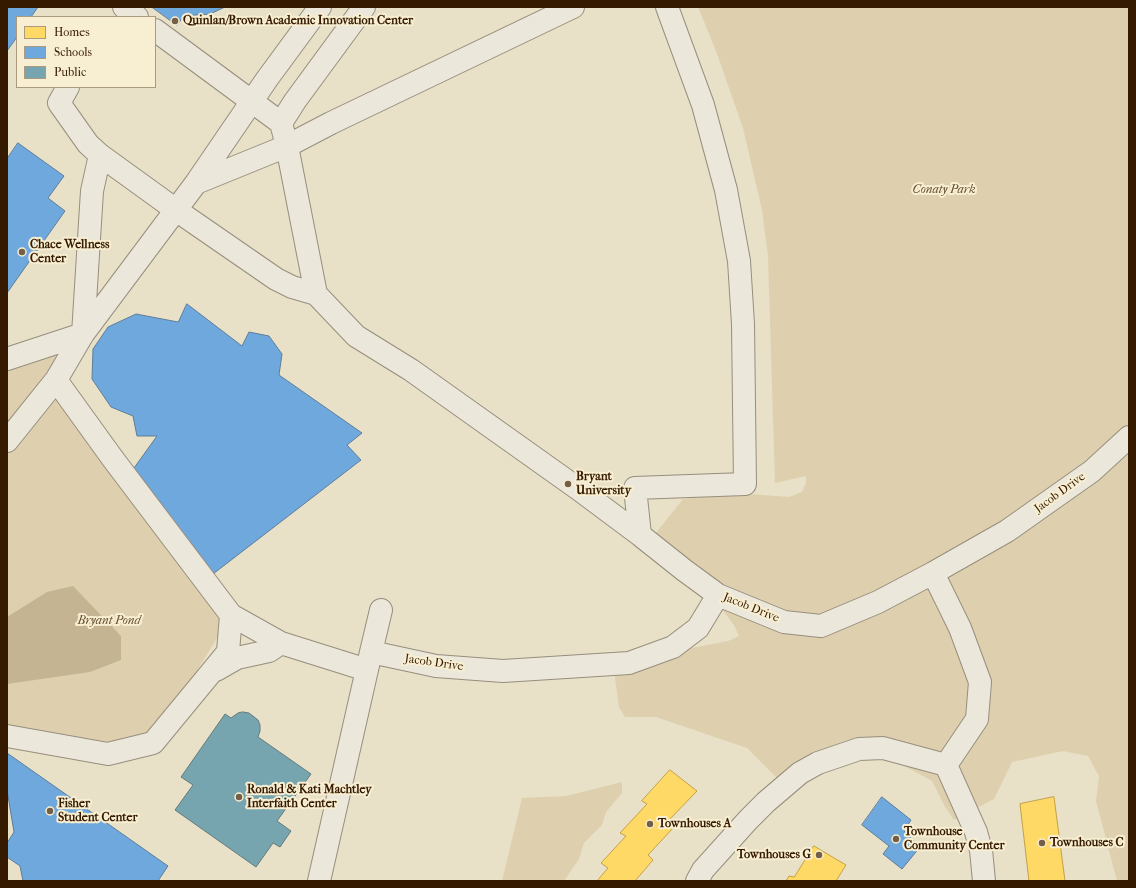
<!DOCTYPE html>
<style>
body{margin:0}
#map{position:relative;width:1136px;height:888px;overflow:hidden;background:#e8e0c7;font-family:"IM FELL French Canon",serif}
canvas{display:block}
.frame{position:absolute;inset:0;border:8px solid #361a00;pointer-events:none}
.legend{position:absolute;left:16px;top:16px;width:140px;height:72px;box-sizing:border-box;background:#f8efd2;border:1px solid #aa9a7e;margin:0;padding:5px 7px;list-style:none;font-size:12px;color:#361a00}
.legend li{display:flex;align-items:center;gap:8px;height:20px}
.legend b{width:20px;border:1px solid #aa9a7e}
</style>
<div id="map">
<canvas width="1136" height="888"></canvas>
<div class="frame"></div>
<ul class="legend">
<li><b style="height:11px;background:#ffd966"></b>Homes</li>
<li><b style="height:11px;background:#6fa8dc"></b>Schools</li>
<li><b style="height:11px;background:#76a5af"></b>Public</li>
</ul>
</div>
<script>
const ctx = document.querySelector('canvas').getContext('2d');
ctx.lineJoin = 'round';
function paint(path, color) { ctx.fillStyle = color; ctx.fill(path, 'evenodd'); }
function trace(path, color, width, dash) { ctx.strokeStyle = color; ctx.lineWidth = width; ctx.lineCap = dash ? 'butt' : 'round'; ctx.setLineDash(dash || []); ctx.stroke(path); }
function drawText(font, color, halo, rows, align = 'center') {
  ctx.font = font + ' "IM FELL French Canon",serif'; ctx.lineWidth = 4; ctx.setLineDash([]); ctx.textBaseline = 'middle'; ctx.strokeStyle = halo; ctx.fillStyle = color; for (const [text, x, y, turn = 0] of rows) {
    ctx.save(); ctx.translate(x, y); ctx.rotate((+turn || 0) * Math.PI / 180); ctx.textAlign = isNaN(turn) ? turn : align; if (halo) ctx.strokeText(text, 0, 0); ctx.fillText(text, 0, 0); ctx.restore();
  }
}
const green = new Path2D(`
 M 698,7 L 1129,7 L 1129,881 L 1117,881 L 1096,801 L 1099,776 L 1088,756 L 1063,751 L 1012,762 L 994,799 L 954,820 L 944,805 L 932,781 L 888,757 L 846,756 L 782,783 L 747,748 L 656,717 L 625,717 L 619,707 L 613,663 L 728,641 L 739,636 L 734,625 L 688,566 L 651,539 L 683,499 L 737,493 L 789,497 L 802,492 L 806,483 L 806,476 L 775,483 L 768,256 L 762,210 L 743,128 L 716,51 Z
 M 83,334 L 56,380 L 231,615 L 153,743 L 108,754 L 7,736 L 7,359 Z
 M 622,782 L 622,793 L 606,812 L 602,825 L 584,843 L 579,859 L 564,881 L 502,881 L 522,798 L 566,796 Z`);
const water = new Path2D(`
 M 73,586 L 121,636 L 121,660 L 90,672 L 7,684 L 7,617 L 47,592 Z`);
const homes = new Path2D(`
 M 670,770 L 697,791 L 668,821 L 674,827 L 648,855 L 653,860 L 635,881 L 597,881 L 608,868 L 601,863 L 626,836 L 620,833 L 647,804 L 642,801 Z
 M 1054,797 L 1065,881 L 1029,881 L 1020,804 Z
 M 814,846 L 846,865 L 836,881 L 786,881 L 789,876 L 794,877 Z`);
const schools = new Path2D(`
 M 7,7 L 38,7 L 31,17 L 17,17 L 17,37 L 7,51 Z
 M 152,7 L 225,7 L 210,14 L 184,16 L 177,25 Z
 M 18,143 L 64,176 L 48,198 L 65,211 L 7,293 L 7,159 Z
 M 187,304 L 242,346 L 249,332 L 269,336 L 282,354 L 279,375 L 362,433 L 347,445 L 361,460 L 213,574 L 134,468 L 157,436 L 137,436 L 133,416 L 111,407 L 92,379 L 93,349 L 108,327 L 136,314 L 178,322 Z
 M 7,753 L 168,866 L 158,881 L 23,881 L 20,866 L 7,857 L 7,843 L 14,832 L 7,790 Z
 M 882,797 L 911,820 L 904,831 L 920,847 L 902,869 L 883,854 L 889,846 L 862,825 Z`);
const public = new Path2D(`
 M 243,712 L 249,713 L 258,720 L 260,725 L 260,731 L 258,737 L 311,774 L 277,821 L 291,831 L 280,847 L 273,843 L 256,867 L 175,810 L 193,785 L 181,777 L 225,714 L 231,718 L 238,713 Z`);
const minor = new Path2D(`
 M 124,7 L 137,17
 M 155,30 L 281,123 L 287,146 L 316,294
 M 68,87 L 59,103 L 88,144 L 100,155 L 176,210 L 276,279 L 292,287 L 316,294 L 356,336 L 411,370 L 577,488 L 640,535 L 684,570 L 718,595 L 784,622 L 821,626 L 878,602 L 933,573 L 1007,531 L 1092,471 L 1129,437
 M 281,123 L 295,101 L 364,7
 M 196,183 L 287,146 L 331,123 L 573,7
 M 7,359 L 83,334 L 92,191 L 100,155
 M 56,380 L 113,459 L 231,615 L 281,643
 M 7,441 L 56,380 L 83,334 L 196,183 L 267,79 L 320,7
 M 640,535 L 635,488 L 745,484 L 743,324 L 739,261 L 726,190 L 703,105 L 667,7
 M 933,573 L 960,628 L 980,682 L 977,719 L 946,765
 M 371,652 L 436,666 L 503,671 L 629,663 L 673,647 L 698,628 L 718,595
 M 216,670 L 237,658 L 269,651 L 281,643 L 367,670
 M 7,736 L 108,754 L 153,743 L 228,652 L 231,615
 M 319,881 L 371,652 L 381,610
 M 697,881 L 703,870 L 748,820 L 766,802 L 800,773 L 818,763 L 859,749 L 883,748 L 946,765 L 976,832 L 981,850 L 984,881`);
const markers = [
 [175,21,4,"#745f46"],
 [22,252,4,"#745f46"],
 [568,484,4,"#745f46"],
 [239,797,4,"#745f46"],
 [50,811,4,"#745f46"],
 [650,824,4,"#745f46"],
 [896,839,4,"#745f46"],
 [1042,843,4,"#745f46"],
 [819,855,4,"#745f46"]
];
const poiNames = [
 ["Quinlan/Brown Academic Innovation Center",183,21],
 ["Chace Wellness",30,245],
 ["Center",30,259],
 ["Bryant",576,477],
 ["University",576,491],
 ["Ronald & Kati Machtley",247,790],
 ["Interfaith Center",247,804],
 ["Fisher",58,804],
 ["Student Center",58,818],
 ["Townhouses A",658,824],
 ["Townhouse",904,832],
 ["Community Center",904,846],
 ["Townhouses C",1050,843],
 ["Townhouses G",811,855,"right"]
];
const parkNames = [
 ["Conaty Park",944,190],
 ["Bryant Pond",109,621]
];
const streetNames = [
 ["Jacob Drive",1060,493,-36],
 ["Jacob Drive",751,608,22],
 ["Jacob Drive",434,663,8]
];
paint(green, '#ded0ae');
paint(water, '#c4b492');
paint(homes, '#ffd966');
trace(homes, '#c3a047', 1);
paint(schools, '#6fa8dc');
trace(schools, '#5e7d9a', 1);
paint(public, '#76a5af');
trace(public, '#637b7a', 1);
trace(minor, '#978e7d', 24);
trace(minor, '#ebe7db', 22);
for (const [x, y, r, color] of markers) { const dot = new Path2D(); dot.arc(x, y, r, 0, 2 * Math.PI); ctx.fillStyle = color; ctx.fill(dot); trace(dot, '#f8efd2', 1.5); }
drawText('bold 12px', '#361a00', '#f8efd2', poiNames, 'left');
drawText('italic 12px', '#664d2e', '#f8efd2', parkNames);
drawText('12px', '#361a00', '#f8efd2', streetNames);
</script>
